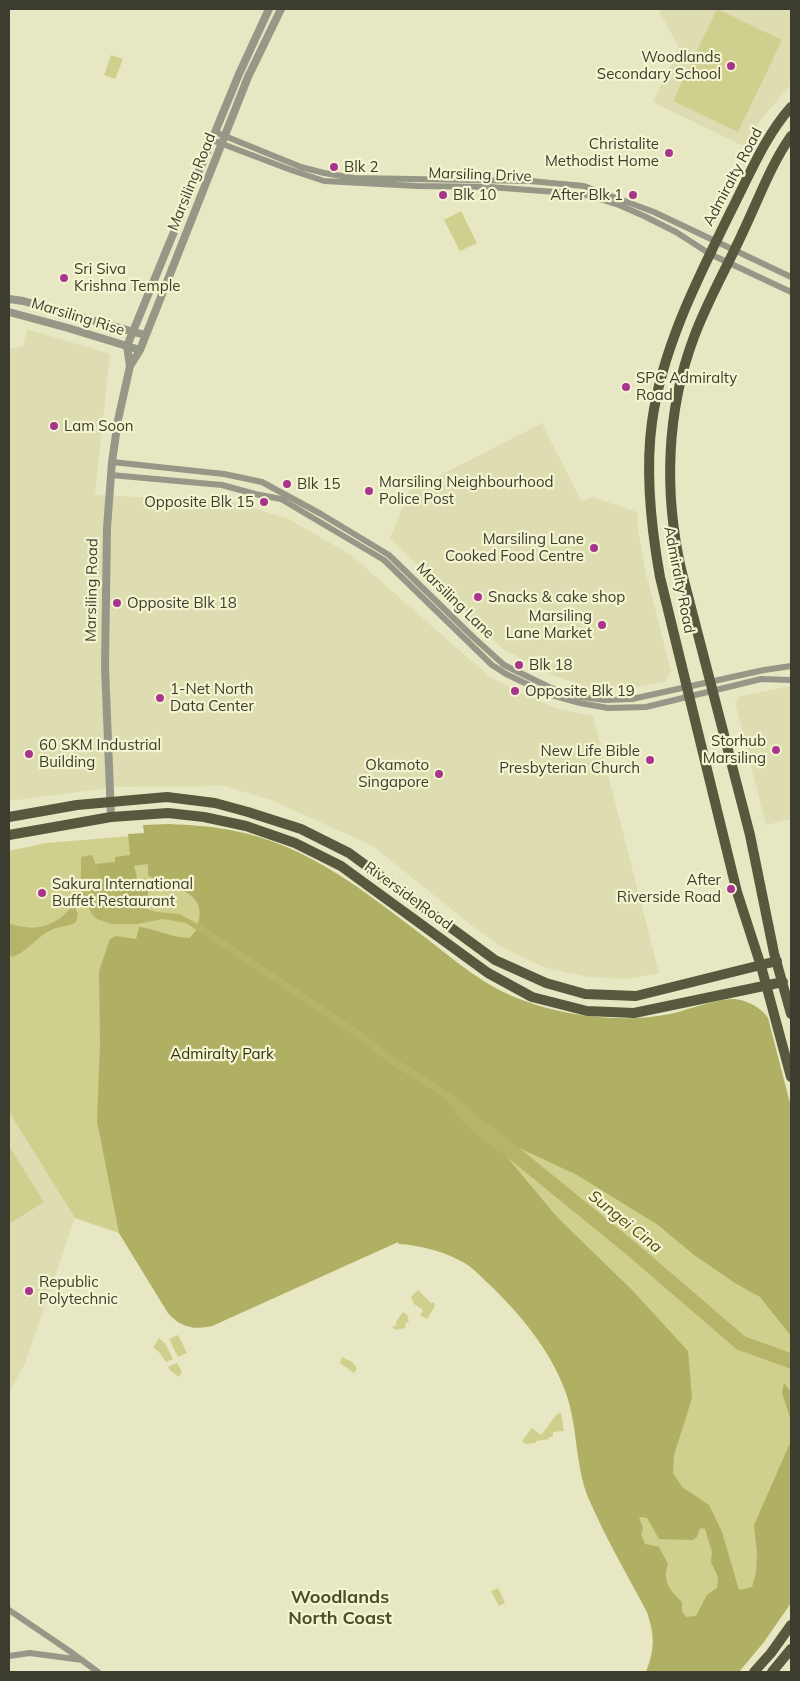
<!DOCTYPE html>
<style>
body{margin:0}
#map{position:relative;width:800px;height:1681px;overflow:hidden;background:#e7e8c3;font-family:Mulish,sans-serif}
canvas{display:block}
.frame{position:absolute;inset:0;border:10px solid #3d3d2f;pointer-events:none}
</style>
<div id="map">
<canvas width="800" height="1681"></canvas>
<div class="frame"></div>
</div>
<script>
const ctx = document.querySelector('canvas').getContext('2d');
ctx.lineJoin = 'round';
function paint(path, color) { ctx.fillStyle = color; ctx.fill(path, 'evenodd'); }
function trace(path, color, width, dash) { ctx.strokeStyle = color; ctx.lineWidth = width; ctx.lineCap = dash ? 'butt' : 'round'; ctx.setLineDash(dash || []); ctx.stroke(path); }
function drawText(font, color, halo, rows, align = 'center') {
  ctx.font = font + ' Mulish,sans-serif'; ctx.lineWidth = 4.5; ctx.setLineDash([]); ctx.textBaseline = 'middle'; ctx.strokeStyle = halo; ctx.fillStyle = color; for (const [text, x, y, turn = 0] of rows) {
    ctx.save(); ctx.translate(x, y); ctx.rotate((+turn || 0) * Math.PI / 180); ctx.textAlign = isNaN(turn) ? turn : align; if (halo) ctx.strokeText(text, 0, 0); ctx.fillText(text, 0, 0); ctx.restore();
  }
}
const built = new Path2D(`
 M 658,9 L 791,9 L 791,84 L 760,121 L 745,147 L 653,102 L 679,48 Z
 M 27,329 L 110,354 L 95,495 L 230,501 L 289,519 L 351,555 L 491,678 L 555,708 L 593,716 L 659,973 L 628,979 L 588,977 L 546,968 L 501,947 L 467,922 L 373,846 L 271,800 L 224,786 L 116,787 L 9,801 L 9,348 L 23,347 Z
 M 545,422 L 543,426 L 582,502 L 592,497 L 637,512 L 638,531 L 646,573 L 671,672 L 665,682 L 627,689 L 589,687 L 555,676 L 503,649 L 390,538 L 409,491 Z
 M 791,686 L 791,819 L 766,825 L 735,702 L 741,696 Z
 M 9,1112 L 75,1218 L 25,1363 L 9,1393 Z`);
const green = new Path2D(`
 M 717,9 L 782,40 L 738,132 L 673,101 Z
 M 111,55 L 123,59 L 115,79 L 104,75 Z
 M 461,211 L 477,243 L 460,251 L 444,220 Z
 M 144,835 L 442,964 L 791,1127 L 791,1597 L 646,1672 C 655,1649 655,1636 647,1612 C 627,1574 605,1537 588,1497 C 575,1464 578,1427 566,1393 C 551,1351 522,1316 490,1285 C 481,1277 472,1266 461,1261 C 443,1251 419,1245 399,1244 L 398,1242 L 212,1326 L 193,1328 L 176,1321 L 168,1313 L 119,1233 L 75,1218 L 9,1112 L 9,851 L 46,843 Z
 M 9,1146 L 44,1202 L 9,1224 Z
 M 418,1290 L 431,1303 L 434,1302 L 435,1306 L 427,1319 L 420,1315 L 423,1310 L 414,1304 L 411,1297 Z
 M 403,1312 L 407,1315 L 409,1321 L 406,1323 L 405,1328 L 396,1330 L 392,1327 L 397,1325 L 396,1322 Z
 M 178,1335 L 187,1353 L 178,1357 L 169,1339 Z
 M 159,1338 L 165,1343 L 173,1359 L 166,1362 L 158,1351 L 153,1348 Z
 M 342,1357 L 352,1362 L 357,1368 L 354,1373 L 340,1363 Z
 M 177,1363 L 182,1372 L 179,1377 L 171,1371 L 168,1367 Z
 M 561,1413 L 564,1431 L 553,1432 L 553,1437 L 549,1437 L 549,1439 L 536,1441 L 536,1443 L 525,1444 L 522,1441 L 532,1428 L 541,1435 L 557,1414 Z
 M 498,1588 L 505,1603 L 499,1606 L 491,1591 Z`);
const forest = new Path2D(`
 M 169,824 C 190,825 210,826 230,830 C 308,844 365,892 426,938 C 458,963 487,988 525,1001 C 568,1017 625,1023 670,1014 C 687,1010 717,999 733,999 C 745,999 762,1008 768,1018 L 791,1107 L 791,1336 L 760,1297 L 735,1283 L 694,1255 L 658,1225 L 577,1175 L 513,1145 L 477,1121 L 449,1093 L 392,1057 L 364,1035 L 198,924 C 203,908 197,895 180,890 C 176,889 172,889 168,888 C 161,884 154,880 148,875 L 148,864 L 134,866 L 138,882 L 148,891 L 148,901 L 145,909 L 129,903 L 114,884 L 104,880 L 100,877 L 95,864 L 115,862 L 115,857 L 130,855 L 128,834 L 144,833 L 143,825 Z
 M 139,927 C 157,929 171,938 190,938 L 197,929 L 361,1040 L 389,1062 L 444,1097 L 472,1127 L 507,1157 L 557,1217 L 632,1290 L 688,1351 L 692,1398 L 674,1455 L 673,1473 L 682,1487 L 709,1505 L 722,1532 L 739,1590 L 752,1587 L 756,1572 L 757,1553 L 754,1525 L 791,1441 L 791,1603 L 764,1642 L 739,1672 L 646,1672 C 655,1649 655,1636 647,1612 C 627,1574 605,1537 588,1497 C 575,1464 578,1427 566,1393 C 551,1351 522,1316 490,1285 C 481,1277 472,1266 461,1261 C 443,1251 419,1245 399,1244 L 398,1242 L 212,1326 C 194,1330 180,1327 168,1313 L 119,1233 L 97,1121 L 100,1044 L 99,971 L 110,939 L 116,936 L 136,939 ZM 639,1517 L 647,1518 L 659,1539 L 692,1540 L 697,1537 L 700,1528 L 705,1529 L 712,1552 L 711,1562 L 718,1577 L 717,1588 L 707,1595 L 696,1616 L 686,1617 L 682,1611 L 682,1602 C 670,1590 662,1582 668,1564 L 659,1547 L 645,1544 L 641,1534 L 643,1528 Z
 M 784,1383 L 791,1392 L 791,1420 L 782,1393 Z`);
const water = new Path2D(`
 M 92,855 L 100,877 L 104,880 L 114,884 L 129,903 L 156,912 L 179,914 L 198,924 L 364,1035 L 392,1057 L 449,1093 L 477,1121 L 472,1127 L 444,1097 L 389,1062 L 361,1040 L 186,923 L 163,919 L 137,924 L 111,924 L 97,919 L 91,913 L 88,903 L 81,894 L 81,857 Z
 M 73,904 L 78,914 L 76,922 C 69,927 61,926 53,929 C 37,936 28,951 13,957 L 9,955 L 9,923 C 34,933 58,927 73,904 Z`);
const river = new Path2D(`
 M 461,1110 L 475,1124 L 510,1150 L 634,1251 L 741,1343 L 791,1361`);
const minor = new Path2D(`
 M 215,132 L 301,167 L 324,173 L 354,178 L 530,181 L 584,186 L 654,212 L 791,277
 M 212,140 L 291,170 L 324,181 L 417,186 L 489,187 L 583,194 L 619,205 L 644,216 L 676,232 L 710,254 L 791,292
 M 112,462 L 224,474 L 262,482 L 321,514 L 389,555 L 472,636 L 504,665 L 551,688 L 582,697 L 605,700 L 632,699 L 764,670 L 791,666
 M 111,475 L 222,485 L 255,494 L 281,499 L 384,560 L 492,665 L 506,674 L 548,694 L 580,703 L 608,708 L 646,707 L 761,679 L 791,680
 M 9,1610 L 68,1650 L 98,1672
 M 9,1656 L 30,1653 L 82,1660`);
const tertiary = new Path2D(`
 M 9,299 L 23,301 L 145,335
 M 9,312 L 68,328 L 140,350
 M 130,366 L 127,346 L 239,74 L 269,9
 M 111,817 L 105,666 L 107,528 L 112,462 L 118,420 L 130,366 L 140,350 L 248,77 L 281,9`);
const primary = new Path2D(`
 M 791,107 C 765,136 749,176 731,211 C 698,278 662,348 652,422 C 645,473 651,527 660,577 L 737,892 L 761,966 L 791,1077
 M 791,136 C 770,166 758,201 742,234 C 726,269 707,302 694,337 C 666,411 664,493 681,569 L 750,835 L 774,953 L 791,1014
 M 9,817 L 77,805 L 167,797 L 215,803 L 248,812 L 301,829 L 349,853 L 495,960 L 546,983 L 585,994 L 636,996 L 777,961
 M 9,835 L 111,817 L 168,813 L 204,817 L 246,826 L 295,843 L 341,866 L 488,973 L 532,997 L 587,1011 L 634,1013 L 783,982
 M 754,1672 L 771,1653 L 791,1625
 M 772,1672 L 791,1649`);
const markers = [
 [731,66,5,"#a8348e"],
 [669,153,5,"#a8348e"],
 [334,167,5,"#a8348e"],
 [443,195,5,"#a8348e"],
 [633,195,5,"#a8348e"],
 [64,278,5,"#a8348e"],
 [626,387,5,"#a8348e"],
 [54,426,5,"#a8348e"],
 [287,484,5,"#a8348e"],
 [369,491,5,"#a8348e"],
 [264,502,5,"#a8348e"],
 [594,548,5,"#a8348e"],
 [478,597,5,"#a8348e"],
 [117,603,5,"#a8348e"],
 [602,625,5,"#a8348e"],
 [519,665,5,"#a8348e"],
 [515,691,5,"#a8348e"],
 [160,698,5,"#a8348e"],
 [776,750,5,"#a8348e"],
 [29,754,5,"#a8348e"],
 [650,760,5,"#a8348e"],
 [439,774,5,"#a8348e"],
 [731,889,5,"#a8348e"],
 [42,893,5,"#a8348e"],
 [29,1291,5,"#a8348e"]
];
const poiNames = [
 ["Woodlands",721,57,"right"],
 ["Secondary School",721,74,"right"],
 ["Christalite",659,144,"right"],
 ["Methodist Home",659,161,"right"],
 ["Blk 2",344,167],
 ["Blk 10",453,195],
 ["After Blk 1",623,195,"right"],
 ["Sri Siva",74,269],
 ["Krishna Temple",74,286],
 ["SPC Admiralty",636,378],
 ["Road",636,395],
 ["Lam Soon",64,426],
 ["Marsiling Neighbourhood",379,482],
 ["Police Post",379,499],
 ["Blk 15",297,484],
 ["Opposite Blk 15",254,502,"right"],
 ["Marsiling Lane",584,539,"right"],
 ["Cooked Food Centre",584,556,"right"],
 ["Snacks & cake shop",488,597],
 ["Opposite Blk 18",127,603],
 ["Marsiling",592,616,"right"],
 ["Lane Market",592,633,"right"],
 ["Blk 18",529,665],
 ["1-Net North",170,689],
 ["Data Center",170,706],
 ["Opposite Blk 19",525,691],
 ["Storhub",766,741,"right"],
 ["Marsiling",766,758,"right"],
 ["60 SKM Industrial",39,745],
 ["Building",39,762],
 ["New Life Bible",640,751,"right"],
 ["Presbyterian Church",640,768,"right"],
 ["Okamoto",429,765,"right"],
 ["Singapore",429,782,"right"],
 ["After",721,880,"right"],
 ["Riverside Road",721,897,"right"],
 ["Sakura International",52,884],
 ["Buffet Restaurant",52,901],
 ["Republic",39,1282],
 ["Polytechnic",39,1299]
];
const streetNames = [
 ["Marsiling Drive",480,175,2],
 ["Admiralty Road",733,177,-62],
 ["Marsiling Road",192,182,-68],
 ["Marsiling Rise",78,317,17],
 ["Admiralty Road",679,580,79],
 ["Marsiling Road",92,590,-89],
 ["Marsiling Lane",455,601,44],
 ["Riverside Road",408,896,36]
];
const parkNames = [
 ["Admiralty Park",222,1054]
];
const waterNames = [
 ["Sungei Cina",625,1222,39]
];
const quarterNames = [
 ["Woodlands",340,1598],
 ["North Coast",340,1619]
];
paint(built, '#ddddb1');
paint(green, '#cfcf8e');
paint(forest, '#b0b064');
paint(water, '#b5b468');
trace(river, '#b5b468', 15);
trace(minor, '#979788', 6);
trace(tertiary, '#979788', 8);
trace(primary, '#57583d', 10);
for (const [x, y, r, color] of markers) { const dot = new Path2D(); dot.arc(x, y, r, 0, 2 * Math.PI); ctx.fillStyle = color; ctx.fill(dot); trace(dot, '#f4f5d0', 2); }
drawText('15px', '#3d3d2f', '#f4f5d0', poiNames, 'left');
drawText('15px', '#3d3d2f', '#f4f5d0', streetNames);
drawText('15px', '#323110', '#f4f5d0', parkNames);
drawText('italic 16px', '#4c4b10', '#f4f5d0', waterNames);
drawText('bold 18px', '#4d4c2d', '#f4f5d0', quarterNames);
</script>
